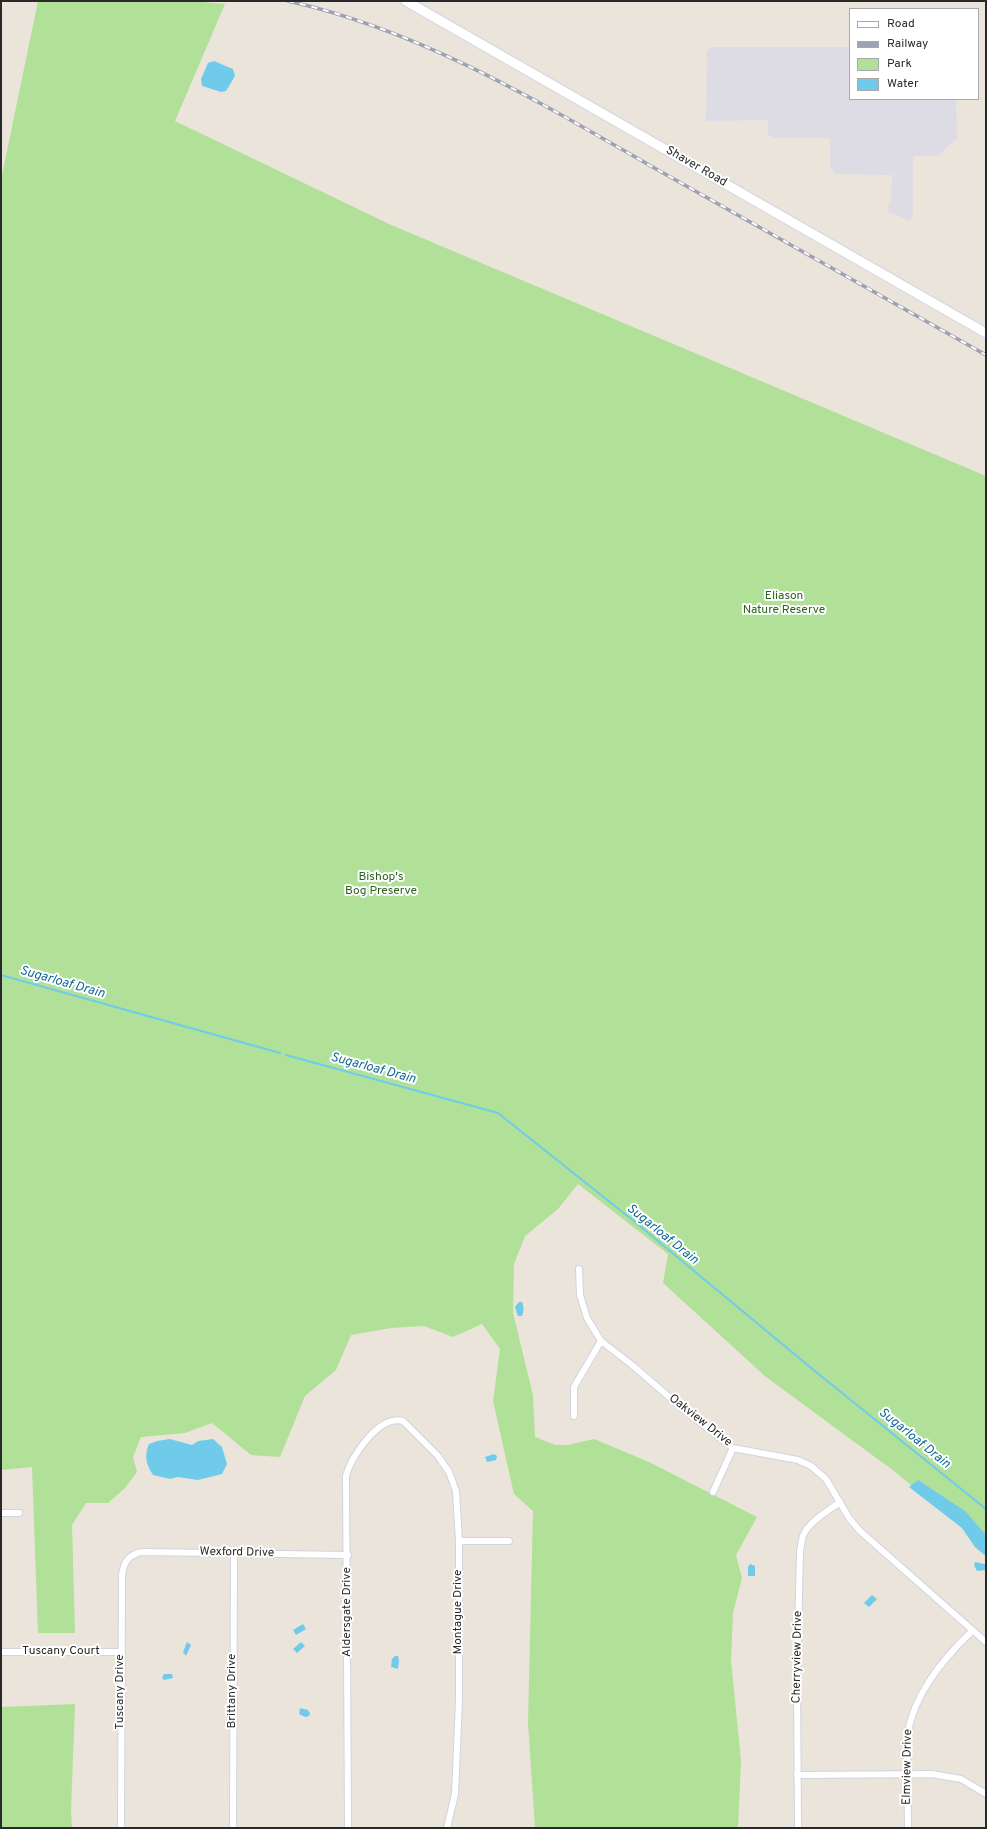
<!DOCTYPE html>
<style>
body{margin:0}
#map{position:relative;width:987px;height:1829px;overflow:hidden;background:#ebe4db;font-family:Overpass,sans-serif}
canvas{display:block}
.frame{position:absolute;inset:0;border:2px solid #292929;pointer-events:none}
.legend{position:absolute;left:849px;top:8px;width:130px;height:92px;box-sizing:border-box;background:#fff;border:1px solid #a9a9a9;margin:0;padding:5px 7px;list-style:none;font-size:12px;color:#292929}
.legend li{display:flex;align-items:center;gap:8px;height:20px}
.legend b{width:20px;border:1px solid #a9a9a9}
</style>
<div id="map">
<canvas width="987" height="1829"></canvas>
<div class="frame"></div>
<ul class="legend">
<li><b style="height:5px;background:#fff"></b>Road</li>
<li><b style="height:5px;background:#9ea1b3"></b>Railway</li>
<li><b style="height:11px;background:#b1e098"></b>Park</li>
<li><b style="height:11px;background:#70cbeb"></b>Water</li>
</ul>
</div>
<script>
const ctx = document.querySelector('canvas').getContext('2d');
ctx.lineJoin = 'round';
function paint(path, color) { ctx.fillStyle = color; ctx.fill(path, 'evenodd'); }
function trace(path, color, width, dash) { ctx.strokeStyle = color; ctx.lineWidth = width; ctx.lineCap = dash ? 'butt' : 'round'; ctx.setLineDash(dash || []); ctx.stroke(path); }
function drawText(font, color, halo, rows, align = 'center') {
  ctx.font = font + ' Overpass,sans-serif'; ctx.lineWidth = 4; ctx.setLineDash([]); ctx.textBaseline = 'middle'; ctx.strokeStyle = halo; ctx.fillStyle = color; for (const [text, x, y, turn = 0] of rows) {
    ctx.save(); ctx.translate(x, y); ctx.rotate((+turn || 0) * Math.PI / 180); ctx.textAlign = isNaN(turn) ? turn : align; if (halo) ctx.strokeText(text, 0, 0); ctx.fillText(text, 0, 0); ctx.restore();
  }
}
const industrial = new Path2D(`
 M 712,47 L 850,47 L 850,99 L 956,99 L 957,138 L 938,156 L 913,156 L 913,215 L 910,221 L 887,211 L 891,198 L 892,175 L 836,174 L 830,168 L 830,138 L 774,138 L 768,135 L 768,120 L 706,121 L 707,51 Z`);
const green = new Path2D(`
 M 38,1 L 190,1 L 225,4 L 175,121 L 389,224 L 986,476 L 986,1556 L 975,1547 L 962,1528 L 894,1471 L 766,1377 L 663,1283 L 668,1254 L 578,1184 L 558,1209 L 525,1236 L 514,1264 L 513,1313 L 533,1395 L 535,1437 L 555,1445 L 568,1445 L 594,1439 L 649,1462 L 757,1517 L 736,1555 L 742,1578 L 733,1613 L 731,1660 L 741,1761 L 738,1828 L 535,1828 L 528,1723 L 533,1511 L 514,1494 L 493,1401 L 500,1349 L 482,1324 L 453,1337 L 424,1326 L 391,1328 L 351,1335 L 336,1370 L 305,1396 L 280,1457 L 251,1455 L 212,1423 L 185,1433 L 141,1437 L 133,1457 L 137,1472 L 125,1488 L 108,1503 L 86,1503 L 72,1525 L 75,1633 L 38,1633 L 32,1467 L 1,1470 L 1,180 Z
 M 75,1704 L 71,1811 L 72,1828 L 1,1828 L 1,1707 Z`);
const water = new Path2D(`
 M 214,61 L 233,69 L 235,76 L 226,91 L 221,92 L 202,86 L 201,79 L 208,63 Z
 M 519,1302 L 522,1302 C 524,1306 524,1312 522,1316 L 518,1316 L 515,1307 Z
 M 170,1439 L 192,1445 L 198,1441 L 213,1439 L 222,1447 L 227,1464 L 222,1474 L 198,1480 L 178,1477 L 170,1479 L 153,1475 C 146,1464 144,1457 149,1444 L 157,1441 Z
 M 494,1454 L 497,1456 L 496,1460 L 487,1462 L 485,1457 Z
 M 918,1480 L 965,1511 L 986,1535 L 986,1556 L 975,1547 L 962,1528 L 909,1487 Z
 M 975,1562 L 985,1564 L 986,1570 L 977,1571 L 974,1565 Z
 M 750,1564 L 755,1566 L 755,1576 L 748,1576 L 748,1567 Z
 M 872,1595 L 877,1599 L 869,1607 L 864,1603 Z
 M 303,1624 L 306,1629 L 296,1635 L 293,1630 Z
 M 187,1642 L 191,1645 L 186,1656 L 183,1652 Z
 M 301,1642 L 305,1646 L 297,1653 L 293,1649 Z
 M 395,1656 L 398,1656 L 399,1660 L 398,1669 L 391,1667 L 392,1659 Z
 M 164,1674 L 172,1674 L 173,1678 L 164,1680 L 162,1678 Z
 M 300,1708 L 308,1710 L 310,1713 L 309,1716 L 305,1717 L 299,1714 Z`);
const stream = new Path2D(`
 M 1,975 L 280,1053
 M 286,1055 L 498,1113 L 635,1222 L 816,1372 L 986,1509`);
const minor = new Path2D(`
 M 579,1269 L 580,1295 L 587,1318 L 601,1341 L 632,1365 L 683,1409 L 733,1448 L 798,1460 L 811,1466 L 826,1479 L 849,1518 L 860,1531 L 986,1642
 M 574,1416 L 574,1387 L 601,1341
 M 713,1492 L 733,1448
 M 1,1513 L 19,1513
 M 459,1541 L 509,1541
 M 1,1652 L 121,1652
 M 797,1775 L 932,1774 L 961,1779 L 986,1794
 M 121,1828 L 122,1575 C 124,1562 128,1554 143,1552 L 348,1555
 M 233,1828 L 234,1553
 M 348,1828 L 346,1476 C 351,1456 379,1415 403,1421 L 438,1456 L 449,1472 L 456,1491 L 459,1541 L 459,1700 L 455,1794 L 447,1828
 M 798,1828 L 797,1677 L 800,1552 C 801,1547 801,1541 803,1536 C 809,1521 828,1511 840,1502
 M 908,1828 L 907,1737 C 913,1695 942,1660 972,1631`);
const secondary = new Path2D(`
 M 406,1 L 986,333`);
const rail = new Path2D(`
 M 288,1 C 419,30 534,99 649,165 C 762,228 874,292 986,355`);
const streetNames = [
 ["Shaver Road",696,167,30],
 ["Oakview Drive",700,1421,38],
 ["Wexford Drive",237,1553,1],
 ["Aldersgate Drive",348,1612,-90],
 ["Montague Drive",459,1612,-90],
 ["Tuscany Court",61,1652],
 ["Cherryview Drive",798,1657,-89],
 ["Brittany Drive",233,1691,-90],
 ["Tuscany Drive",121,1692,-90],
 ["Elmview Drive",908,1767,-89]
];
const parkNames = [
 ["Eliason",784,597],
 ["Nature Reserve",784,611],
 ["Bishop's",381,878],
 ["Bog Preserve",381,892]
];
const waterNames = [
 ["Sugarloaf Drain",62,983,16],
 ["Sugarloaf Drain",373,1069,15],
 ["Sugarloaf Drain",662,1235,39],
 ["Sugarloaf Drain",914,1439,39]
];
paint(industrial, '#dddbe3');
paint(green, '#b1e098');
paint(water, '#70cbeb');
trace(stream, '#70cbeb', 2);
trace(minor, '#d0d4e1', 8);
trace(secondary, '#d0d4e1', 11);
trace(minor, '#fff', 6);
trace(secondary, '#fff', 9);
trace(rail, '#9ea1b3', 3.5);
trace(rail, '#fff', 2, [6]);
drawText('12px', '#292929', '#fff', streetNames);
drawText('12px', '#2b631b', '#fff', parkNames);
drawText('italic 13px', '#106995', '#fff', waterNames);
</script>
